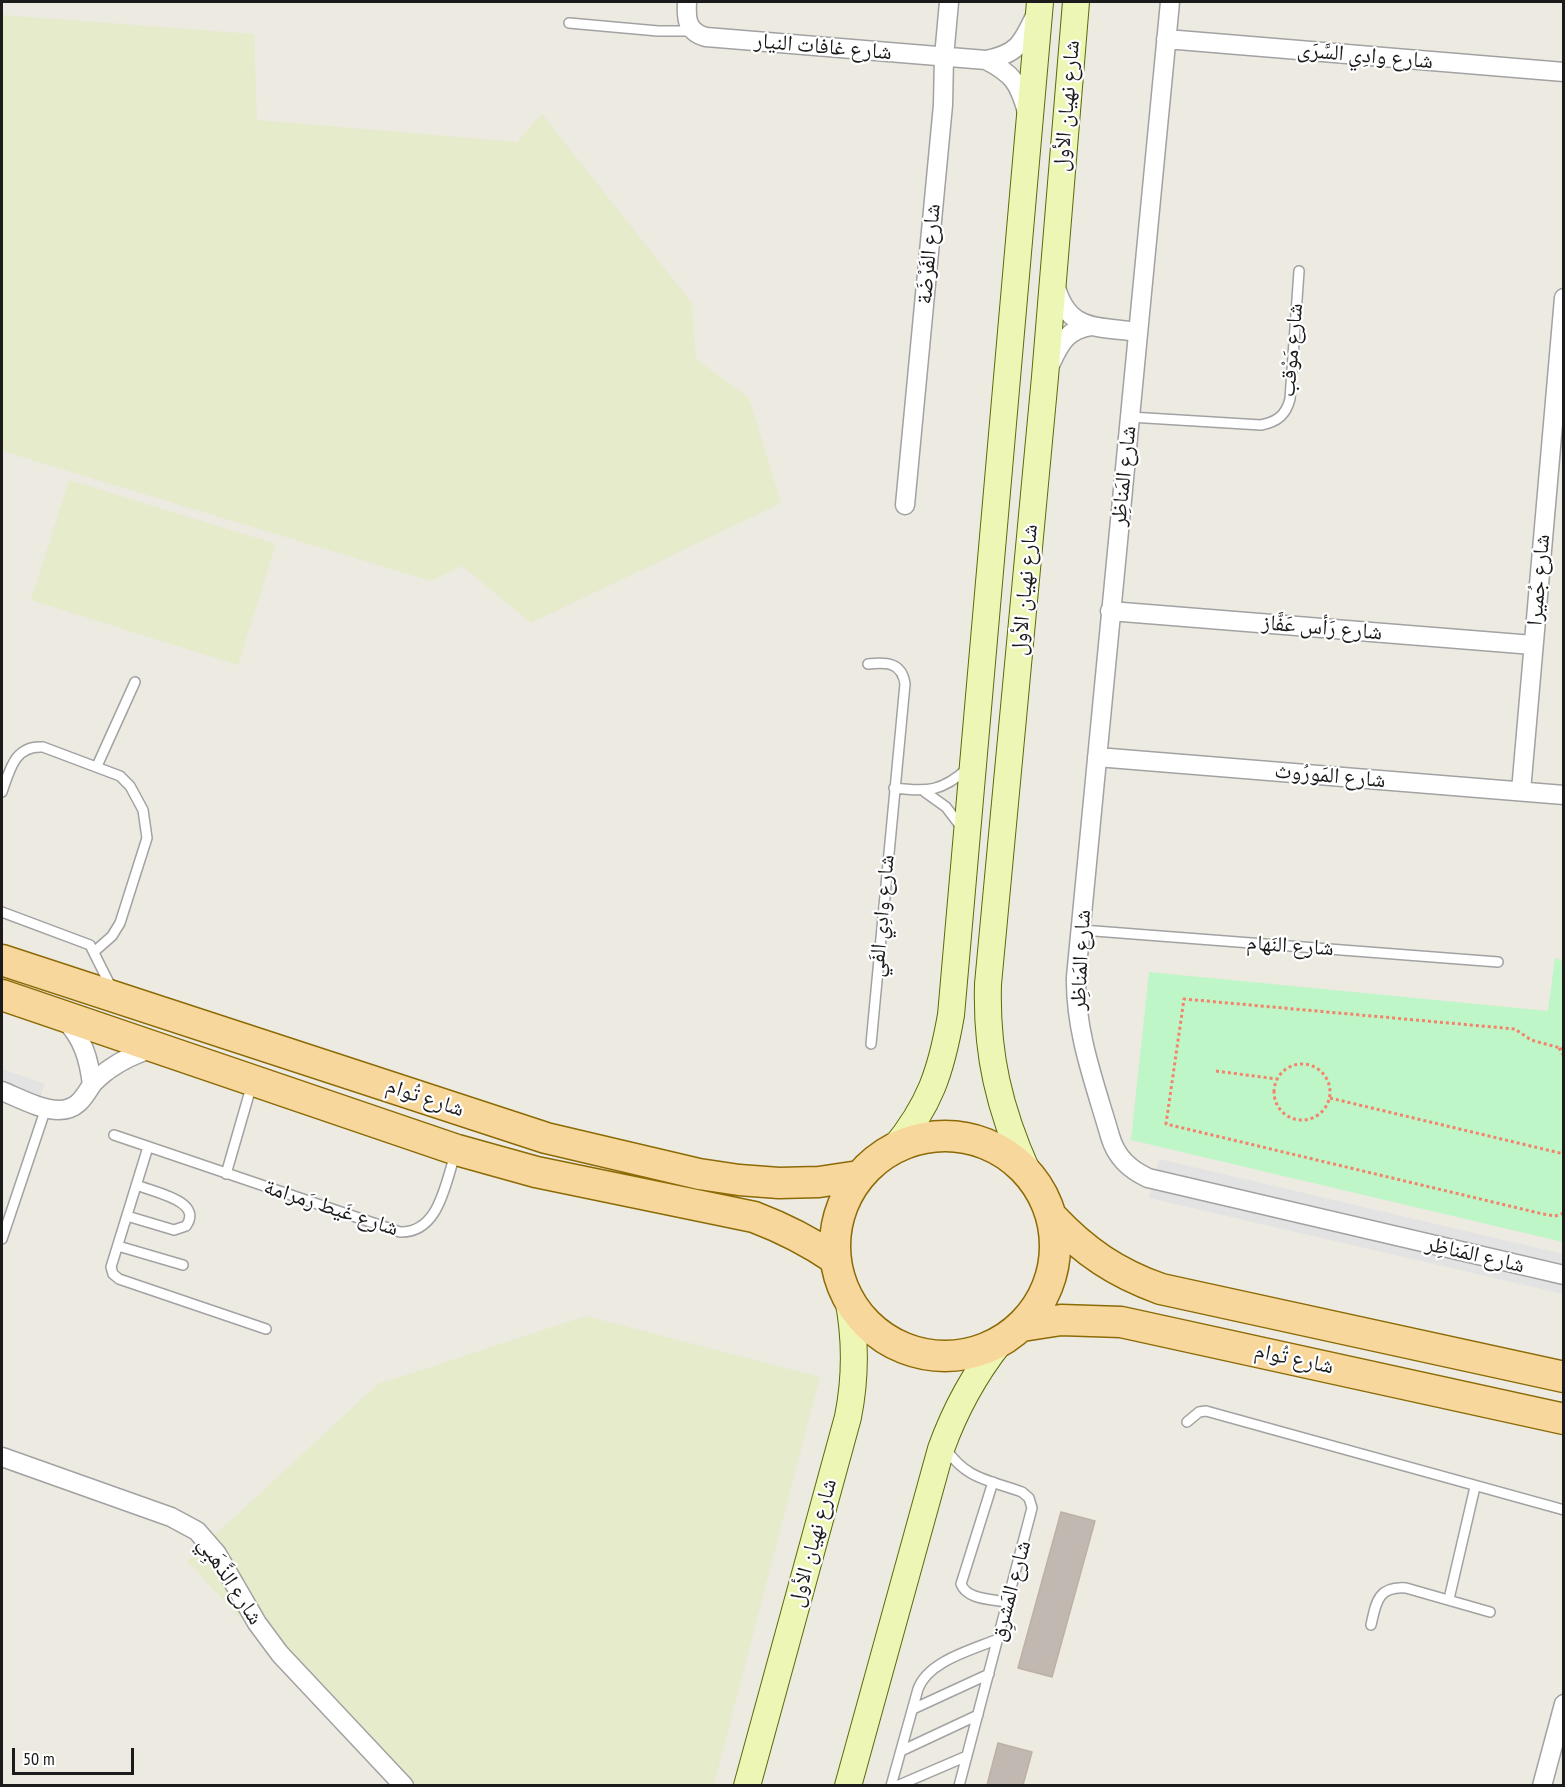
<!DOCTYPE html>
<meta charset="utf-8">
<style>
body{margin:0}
#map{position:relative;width:1565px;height:1787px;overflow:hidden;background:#eceae1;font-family:"PT Sans Narrow",sans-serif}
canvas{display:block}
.frame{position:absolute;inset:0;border:3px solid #1b1b1b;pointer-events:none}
.scale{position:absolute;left:12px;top:1748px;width:122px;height:27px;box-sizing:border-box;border:3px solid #1b1b1b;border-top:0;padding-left:8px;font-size:18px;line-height:21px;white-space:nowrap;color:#1b1b1b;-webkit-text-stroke:4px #fff;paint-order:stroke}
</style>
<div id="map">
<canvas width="1565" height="1787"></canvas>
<div class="frame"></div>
<div class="scale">50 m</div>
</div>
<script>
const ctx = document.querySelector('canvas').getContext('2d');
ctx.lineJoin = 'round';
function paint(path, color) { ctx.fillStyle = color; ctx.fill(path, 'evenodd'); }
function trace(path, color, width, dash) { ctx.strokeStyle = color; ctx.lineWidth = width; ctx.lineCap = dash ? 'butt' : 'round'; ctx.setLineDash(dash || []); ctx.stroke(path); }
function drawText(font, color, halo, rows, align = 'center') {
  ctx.font = font + ' "PT Sans Narrow","Noto Naskh Arabic",sans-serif'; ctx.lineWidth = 4.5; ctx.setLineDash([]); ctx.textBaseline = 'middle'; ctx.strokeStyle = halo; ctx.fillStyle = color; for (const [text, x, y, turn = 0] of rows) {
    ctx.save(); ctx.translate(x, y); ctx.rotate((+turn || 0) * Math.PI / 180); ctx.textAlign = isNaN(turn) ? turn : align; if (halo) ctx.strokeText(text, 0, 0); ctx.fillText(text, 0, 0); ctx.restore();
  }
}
const farmland = new Path2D(`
 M 3,15 L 254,34 L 257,120 L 517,142 L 542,114 L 692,303 L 696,359 L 749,398 L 781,503 L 531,623 L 462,566 L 431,581 L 2,451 Z
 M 69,480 L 276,544 L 238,665 L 31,600 Z
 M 586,1316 L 820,1377 L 714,1785 L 396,1785 L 187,1561 L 378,1384 Z`);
const park = new Path2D(`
 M 1555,958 L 1564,961 L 1563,1242 L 1131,1140 L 1149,972 L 1548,1011 Z`);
const parking = new Path2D(`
 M 2,1069 L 45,1084 L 34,1114 L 2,1102 Z
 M 1159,1159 L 1563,1254 L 1563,1294 L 1149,1198 Z`);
const building = new Path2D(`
 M 1061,1512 L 1095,1521 L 1052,1677 L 1018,1668 Z
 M 998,1743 L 1032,1752 L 1023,1785 L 987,1785 Z`);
const path = new Path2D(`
 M 1559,1048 L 1564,1056
 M 1564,1049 L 1531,1040 L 1515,1029 L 1184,999 L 1166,1124 L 1543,1214 L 1555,1216 L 1564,1213
 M1274 1092a28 28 0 1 1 56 0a28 28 0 1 1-56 0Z
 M 1216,1071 L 1277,1079
 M 1330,1098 L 1564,1154`);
const lane = new Path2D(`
 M 569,23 L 658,31 L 692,31
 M 1130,417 L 1261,425 C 1277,422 1286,415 1290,399 L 1299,271
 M 868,664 C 886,662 902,662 905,684 L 871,1044
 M 97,766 L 135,682
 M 894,788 C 927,792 942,792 968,768
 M 2,792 C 10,769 15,745 43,747 L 120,776 L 130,786 L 143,810 L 147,838 L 120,923 L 112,936 L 95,951
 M 925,792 L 946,807 L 962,828
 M 2,912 L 90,945 L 111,987
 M 1082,930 L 1498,962
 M 114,1135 L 400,1232 C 439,1233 445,1184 455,1155
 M 148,1147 L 111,1267 L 113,1274 L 119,1279 L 266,1329
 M 226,1174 L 252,1084
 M 127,1216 L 174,1230 L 186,1226 C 204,1201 153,1192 137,1185
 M 2,1239 L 46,1108
 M 118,1246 L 183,1265
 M 1187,1422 L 1199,1412 L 1206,1411 L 1564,1510
 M 946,1449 C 967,1480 990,1480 1022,1492 L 1029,1498 L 1032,1508 L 959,1786
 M 993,1482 L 961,1584 C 967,1600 992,1599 1007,1602
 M 1449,1599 L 1475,1487
 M 1371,1625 C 1376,1602 1378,1586 1406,1588 L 1490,1612
 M 913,1709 L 989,1674
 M 901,1751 L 978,1715
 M 891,1786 L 918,1689 C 928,1661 972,1650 998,1639
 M 897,1786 L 967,1756`);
const street = new Path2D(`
 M 687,2 C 686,19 687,32 706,37 L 986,60 C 1017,54 1022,44 1035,16
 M 1170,2 L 1076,977 C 1075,1032 1095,1084 1110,1136 C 1116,1157 1129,1169 1148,1178 L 1564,1275
 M 1166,39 L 1564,72
 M 986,60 C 1013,74 1019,83 1027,112
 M 1055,284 C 1067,332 1096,326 1138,332
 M 1051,363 C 1060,343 1068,329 1091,326
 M 905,505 L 943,105 L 944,57 L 949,2
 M 1110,611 L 1533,645
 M 1097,757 L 1564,795
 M 1521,791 L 1564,298
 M 64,1019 C 83,1038 89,1059 92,1085
 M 2,1091 C 19,1098 41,1110 59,1110 C 76,1110 83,1099 91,1086 C 95,1080 102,1075 108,1070 C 122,1060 137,1053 154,1048
 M 2,1457 L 171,1517 L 197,1531 L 217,1554 L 257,1623 L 280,1654 L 404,1786
 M 1542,1786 L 1564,1704`);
const secondary = new Path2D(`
 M 893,1150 C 930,1105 941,1072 951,1015 L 1040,2
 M 1028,1173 C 999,1109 986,1053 988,984 L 1045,377 L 1076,2
 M 747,1786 L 848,1417 C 856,1377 856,1339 848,1298
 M 848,1786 L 941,1449 C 955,1410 974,1375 1000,1342`);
const primary = new Path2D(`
 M 2,960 L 546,1138 L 699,1174 L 739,1180 L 779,1183 L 819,1182 L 859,1176
 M 2,995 L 457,1150 L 536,1172 L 754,1217 C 783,1228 809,1241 835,1259
 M835 1246a110 110 0 1 1 220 0a110 110 0 1 1-220 0Z
 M 1052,1217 C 1085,1252 1116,1273 1161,1289 L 1564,1377
 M 1022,1326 L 1061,1320 L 1121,1322 L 1564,1419`);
const streetNames = [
 ["شارع غافات النيار",823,47,5],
 ["شارع وادِي السَّرَى",1365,56,5],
 ["شارع نهيان الأول",1067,106,-85],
 ["شارع الفَرْضَة",929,254,-85],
 ["شارع مَوْقب",1292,350,-85],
 ["شارع المَناظِر",1124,476,-84],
 ["شارع جُميرا",1539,580,-85],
 ["شارع نهيان الأول",1025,590,-85],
 ["شارع رَأس عَفَّاز",1322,628,5],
 ["شارع المَورُوث",1330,776,5],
 ["شارع وادِي الفَي",882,916,-85],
 ["شارع النَهام",1290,946,4],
 ["شارع المَناظِر",1081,960,-87],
 ["شارع تُوام",425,1098,18],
 ["شارع غَيط رَمرامة",331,1208,18],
 ["شارع المَناظِر",1475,1255,13],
 ["شارع تُوام",1294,1359,12],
 ["شارع نهيان الأول",813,1543,-75],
 ["شارع الذَّهَبِي",230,1581,57],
 ["شارع المَشرِق",1011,1591,-75]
];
paint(farmland, '#e6ebcc');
paint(park, '#bef6c7');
paint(parking, '#e3e3e3');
paint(building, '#c1b8b1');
trace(building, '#bdb1a4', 1.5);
trace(lane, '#a2a2a2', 12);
trace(street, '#a2a2a2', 21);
trace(secondary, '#596b09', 28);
trace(primary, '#8c6a06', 33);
trace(path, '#f3846b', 3, [3, 3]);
trace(lane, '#fff', 9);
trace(street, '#fff', 18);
trace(secondary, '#eef6b5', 26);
trace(primary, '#f7d79b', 30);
drawText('22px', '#1b1b1b', '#fff', streetNames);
</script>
